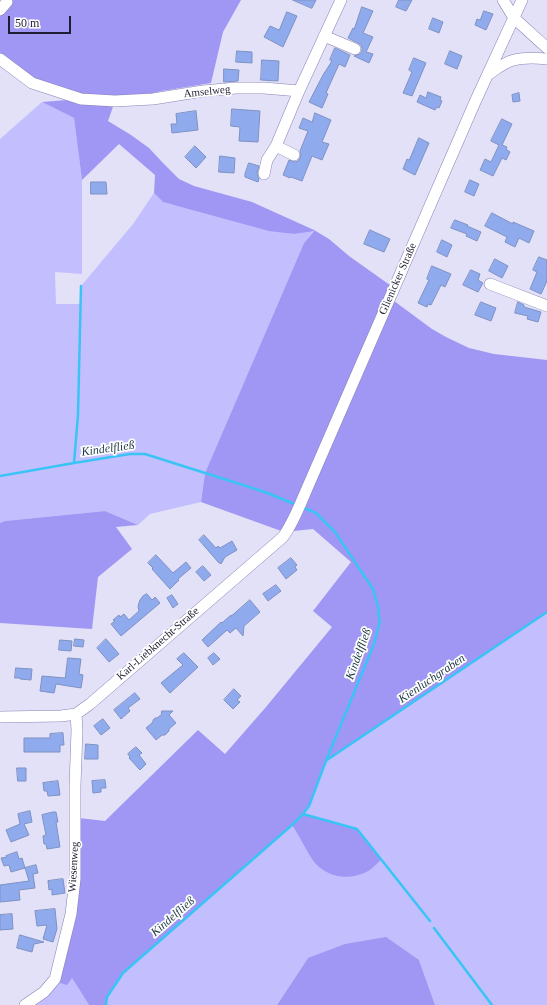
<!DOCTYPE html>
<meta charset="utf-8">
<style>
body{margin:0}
#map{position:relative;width:547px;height:1005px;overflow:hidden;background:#e2e1f8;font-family:"Times New Roman",serif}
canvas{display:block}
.scale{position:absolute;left:8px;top:16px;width:63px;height:18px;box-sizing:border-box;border:2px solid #201e33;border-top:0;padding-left:5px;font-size:12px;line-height:14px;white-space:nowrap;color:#201e33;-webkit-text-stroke:3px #fff;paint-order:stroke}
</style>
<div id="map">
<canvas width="547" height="1005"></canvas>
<div class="scale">50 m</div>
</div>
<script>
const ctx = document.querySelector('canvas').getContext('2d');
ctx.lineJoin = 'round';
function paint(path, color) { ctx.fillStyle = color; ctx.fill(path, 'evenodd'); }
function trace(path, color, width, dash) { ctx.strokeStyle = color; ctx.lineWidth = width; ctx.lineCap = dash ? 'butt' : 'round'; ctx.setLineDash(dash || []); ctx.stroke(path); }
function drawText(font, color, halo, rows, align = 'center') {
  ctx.font = font + ' "Times New Roman",serif'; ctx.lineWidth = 3.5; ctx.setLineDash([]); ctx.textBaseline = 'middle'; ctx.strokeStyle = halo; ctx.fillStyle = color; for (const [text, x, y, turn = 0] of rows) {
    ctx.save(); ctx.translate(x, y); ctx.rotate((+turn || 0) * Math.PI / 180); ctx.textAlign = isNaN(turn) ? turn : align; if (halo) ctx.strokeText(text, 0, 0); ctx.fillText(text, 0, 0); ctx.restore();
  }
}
const green = new Path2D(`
 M 42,102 L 74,118 L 82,180 L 82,274 L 55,272 L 56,304 L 81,304 L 81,286 L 133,224 L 154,193 L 163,202 L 293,234 L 314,230 L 304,243 L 205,473 L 201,502 L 150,514 L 138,525 L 105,511 L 5,521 L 0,523 L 0,139 Z
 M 547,612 L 547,1005 L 435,1005 L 419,960 L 308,958 L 277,1005 L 106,1005 L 107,997 L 123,973 L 292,825 L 309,806 L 326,761 Z
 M 72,978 L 89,1005 L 32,1005 L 57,982 Z`);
const forest = new Path2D(`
 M 6,0 L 241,0 L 223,32 L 211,83 L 162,91 L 115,101 L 108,121 L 131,135 L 149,148 L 163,163 L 179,179 L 194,186 L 252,202 L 314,230 L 329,239 L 349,256 L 394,288 L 390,298 L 432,329 L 446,337 L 469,348 L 494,354 L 547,360 L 547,612 L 326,761 L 309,806 L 303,814 L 357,829 L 381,860 C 377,863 374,867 370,870 C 350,882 325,878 312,859 C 305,848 299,835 292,825 L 123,973 L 107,997 L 106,1005 L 89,1005 L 72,978 L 67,985 L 57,982 L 79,818 L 105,821 L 198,730 L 225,754 L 266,707 L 332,627 L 313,611 L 351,562 L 313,529 L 284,532 L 201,502 L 205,473 L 304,243 L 314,231 L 294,234 L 269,231 L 163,202 L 154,193 L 155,175 L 119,144 L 82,180 L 74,118 L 42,102 L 80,99 L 32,83 L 0,59 L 0,10 Z
 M 105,511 L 138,525 L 116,527 L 132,549 L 98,577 L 92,629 L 0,623 L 0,523 L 5,521 Z
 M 386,937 L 419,960 L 435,1005 L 277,1005 L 308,958 L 345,944 Z`);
const stream = new Path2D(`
 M 74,463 L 78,415 L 81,286
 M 0,476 L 74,463 L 130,454 L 145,454 L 265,492 L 297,505
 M 327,760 L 547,612
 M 303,814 L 357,829 L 430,921
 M 434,928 L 492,1005
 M 106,1005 L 107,997 L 123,973 L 292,825 L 303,814 L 309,806 L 326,761 L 374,644 L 380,621 L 378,614 L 379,610 L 373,589 L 335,532 L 316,513 L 302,507`);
const building = new Path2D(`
 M 293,0 L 316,0 L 312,8 Z
 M 399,0 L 412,0 L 406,11 L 396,7 Z
 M 362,7 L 373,11 L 363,33 L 373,37 L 366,52 L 373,54 L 369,63 L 354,56 L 360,54 L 362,51 L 362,48 L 361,45 L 358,43 L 348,38 L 353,28 L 354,29 Z
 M 484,11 L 493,14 L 486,30 L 475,25 L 477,19 L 480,20 Z
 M 287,12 L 297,16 L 283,47 L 264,37 L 270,26 L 279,30 Z
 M 433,18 L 443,22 L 439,33 L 429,29 Z
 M 335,48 L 350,55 L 345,67 L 339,64 L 326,93 L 328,94 L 322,108 L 309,102 L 323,75 L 332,61 L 330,60 Z
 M 237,51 L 252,52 L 252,63 L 236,62 Z
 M 450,51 L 462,56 L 457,69 L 445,64 Z
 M 414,58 L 426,63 L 412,96 L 403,93 L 412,72 L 409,70 Z
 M 262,60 L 279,61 L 278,81 L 261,80 Z
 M 224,69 L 239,70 L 238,81 L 224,82 Z
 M 428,92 L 441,97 L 440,100 L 442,101 L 439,108 L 437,107 L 435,110 L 417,102 L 420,95 L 426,98 Z
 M 519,93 L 520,101 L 513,102 L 512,95 Z
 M 232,109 L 260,111 L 258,142 L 239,141 L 240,127 L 231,126 Z
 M 196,111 L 198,130 L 172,133 L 171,124 L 177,124 L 176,114 Z
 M 315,113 L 331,120 L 322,142 L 329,144 L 322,160 L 312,156 L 302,181 L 291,177 L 290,178 L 283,175 L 289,160 L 295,162 L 298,161 L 300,158 L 301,154 L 300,151 L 308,131 L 299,128 L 303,118 L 312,122 Z
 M 502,119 L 512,124 L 502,145 L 507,147 L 506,149 L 510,152 L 506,160 L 502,158 L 493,176 L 480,170 L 485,159 L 491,162 L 499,145 L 491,141 Z
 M 419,138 L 429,143 L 415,175 L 403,169 L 407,159 L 409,160 Z
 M 195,146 L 206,157 L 196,168 L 185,157 Z
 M 220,156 L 235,158 L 234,173 L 219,172 Z
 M 249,163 L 259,166 L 257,173 L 258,177 L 259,179 L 258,182 L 245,177 L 245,174 Z
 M 470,180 L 479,184 L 474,196 L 465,192 Z
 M 91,182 L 106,182 L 107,194 L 91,194 Z
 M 492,213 L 513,224 L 513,222 L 534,231 L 529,243 L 519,238 L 515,247 L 505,242 L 507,237 L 485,226 Z
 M 455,220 L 468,225 L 467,226 L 481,232 L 477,241 L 466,236 L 467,234 L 451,228 Z
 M 370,230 L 390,239 L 384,252 L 364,244 Z
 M 442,240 L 452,245 L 447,257 L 437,252 Z
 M 539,257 L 547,260 L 547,281 L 541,294 L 530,289 L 537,272 L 533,270 Z
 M 495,259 L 508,266 L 502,278 L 489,271 Z
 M 432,266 L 451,274 L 445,287 L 441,285 L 431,305 L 428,304 L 427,307 L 418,303 L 429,280 L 427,279 Z
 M 471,270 L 480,274 L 478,280 L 483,283 L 478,292 L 463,285 Z
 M 481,302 L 496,308 L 491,321 L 475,315 Z
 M 518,302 L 524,305 L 524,307 L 541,312 L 538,322 L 527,319 L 528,316 L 515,313 Z
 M 204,535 L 216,548 L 218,546 L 220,548 L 232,541 L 237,550 L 225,557 L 221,564 L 220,563 L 219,563 L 199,540 Z
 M 156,555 L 173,573 L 186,562 L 191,568 L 178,579 L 179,580 L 170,589 L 152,569 L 153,568 L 148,563 Z
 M 291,558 L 297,565 L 295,567 L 297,570 L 286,579 L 278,568 Z
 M 203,566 L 211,575 L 204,581 L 196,572 Z
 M 276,585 L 281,591 L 268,601 L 263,594 Z
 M 147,594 L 152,600 L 155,597 L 160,603 L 121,636 L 111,624 L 115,621 L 113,620 L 119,615 L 120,617 L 124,614 L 129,620 L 139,611 L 138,606 L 140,600 L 143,596 Z
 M 172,595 L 178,604 L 173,608 L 167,598 Z
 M 250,600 L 260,612 L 244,626 L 243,636 L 236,628 L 230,633 L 227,630 L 208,647 L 202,640 L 221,622 L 222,623 L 231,615 L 231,616 Z
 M 75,639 L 84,640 L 83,647 L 74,646 Z
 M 106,639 L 119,654 L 109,662 L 97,648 Z
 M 60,640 L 72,641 L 71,651 L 59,650 Z
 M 184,653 L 198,667 L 170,693 L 161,683 L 183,665 L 177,659 Z
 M 214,653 L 220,659 L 213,665 L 208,658 Z
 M 68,658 L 81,659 L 79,674 L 83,675 L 81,688 L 56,684 L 54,693 L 40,691 L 42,676 L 65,678 Z
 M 16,668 L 32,669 L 31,680 L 20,679 L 20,678 L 15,678 Z
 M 234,689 L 241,696 L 237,700 L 240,702 L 233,709 L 224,700 Z
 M 135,693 L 140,699 L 128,708 L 130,711 L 121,719 L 114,710 Z
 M 162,711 L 173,711 L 169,715 L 176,723 L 169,729 L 169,731 L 165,735 L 162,735 L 156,740 L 146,728 L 153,722 L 153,720 L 155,718 L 157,718 L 161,715 Z
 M 103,719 L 110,728 L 101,735 L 94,726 Z
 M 63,733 L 64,745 L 60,745 L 60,752 L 24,752 L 24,738 L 50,738 L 50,734 Z
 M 86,744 L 98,745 L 98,759 L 85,759 Z
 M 136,747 L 142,753 L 139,755 L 146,764 L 140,770 L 129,758 L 130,757 L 128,754 Z
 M 17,768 L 26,768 L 26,781 L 18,781 Z
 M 105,780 L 106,788 L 101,788 L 101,792 L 93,793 L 92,781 Z
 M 58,781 L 60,795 L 48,796 L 47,791 L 44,791 L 43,783 Z
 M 30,811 L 32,822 L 24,824 L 29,835 L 11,842 L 6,830 L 20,824 L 18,814 Z
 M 53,812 L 56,812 L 58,822 L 56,822 L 60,847 L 47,849 L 46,844 L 44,844 L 43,836 L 46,835 L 42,815 Z
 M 17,852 L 19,859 L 22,858 L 25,868 L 11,872 L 9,865 L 4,866 L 1,858 L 7,857 L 6,856 Z
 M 36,865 L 38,873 L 33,874 L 35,888 L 19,890 L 20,900 L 0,902 L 0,885 L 29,881 L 25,868 Z
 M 63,879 L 65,893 L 52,895 L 52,889 L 49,890 L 48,881 Z
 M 55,909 L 57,929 L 53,942 L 43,939 L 47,925 L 37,926 L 35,911 Z
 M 12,914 L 13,929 L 0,930 L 0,915 Z
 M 20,935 L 44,942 L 34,944 L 32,952 L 17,948 Z`);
const minor = new Path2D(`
 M 503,0 L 514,18 L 547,48
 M 0,10 L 7,2
 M 324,36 L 355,49
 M 0,59 L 32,83 L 81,99 L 115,101 L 153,99 L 203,91 L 236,88 L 264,88 L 299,91
 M 489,74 C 496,69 505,62 514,60 C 525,57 537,58 547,59
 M 276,146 L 294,155
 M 264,174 L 267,160 L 276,146 L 299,91 L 341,0
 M 490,284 L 547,306
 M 0,717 L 61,716 L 76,714 L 90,704 L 283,537 C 294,522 301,502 309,484 L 475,102 L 522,0
 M 25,1005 L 44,992 L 55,979 L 71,914 L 75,879 L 75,786 L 77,730 L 76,714`);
const streetNames = [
 ["Amselweg",207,92,-6],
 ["Glienicker Straße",398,279,-66],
 ["Karl-Liebknecht-Straße",158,644,-41],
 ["Wiesenweg",74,867,-87]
];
const waterNames = [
 ["Kindelfließ",108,449,-8],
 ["Kindelfließ",359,654,-70],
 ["Kienluchgraben",432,679,-34],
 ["Kindelfließ",173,917,-41]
];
paint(green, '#c3bfff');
paint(forest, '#a096f3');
trace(stream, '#3ac4f6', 2.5);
paint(building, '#90abed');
trace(building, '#7e91c2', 1);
trace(minor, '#8683b6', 12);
trace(minor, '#fff', 11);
drawText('11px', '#201e33', '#fff', streetNames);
drawText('italic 12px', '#1e3a45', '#fff', waterNames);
</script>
